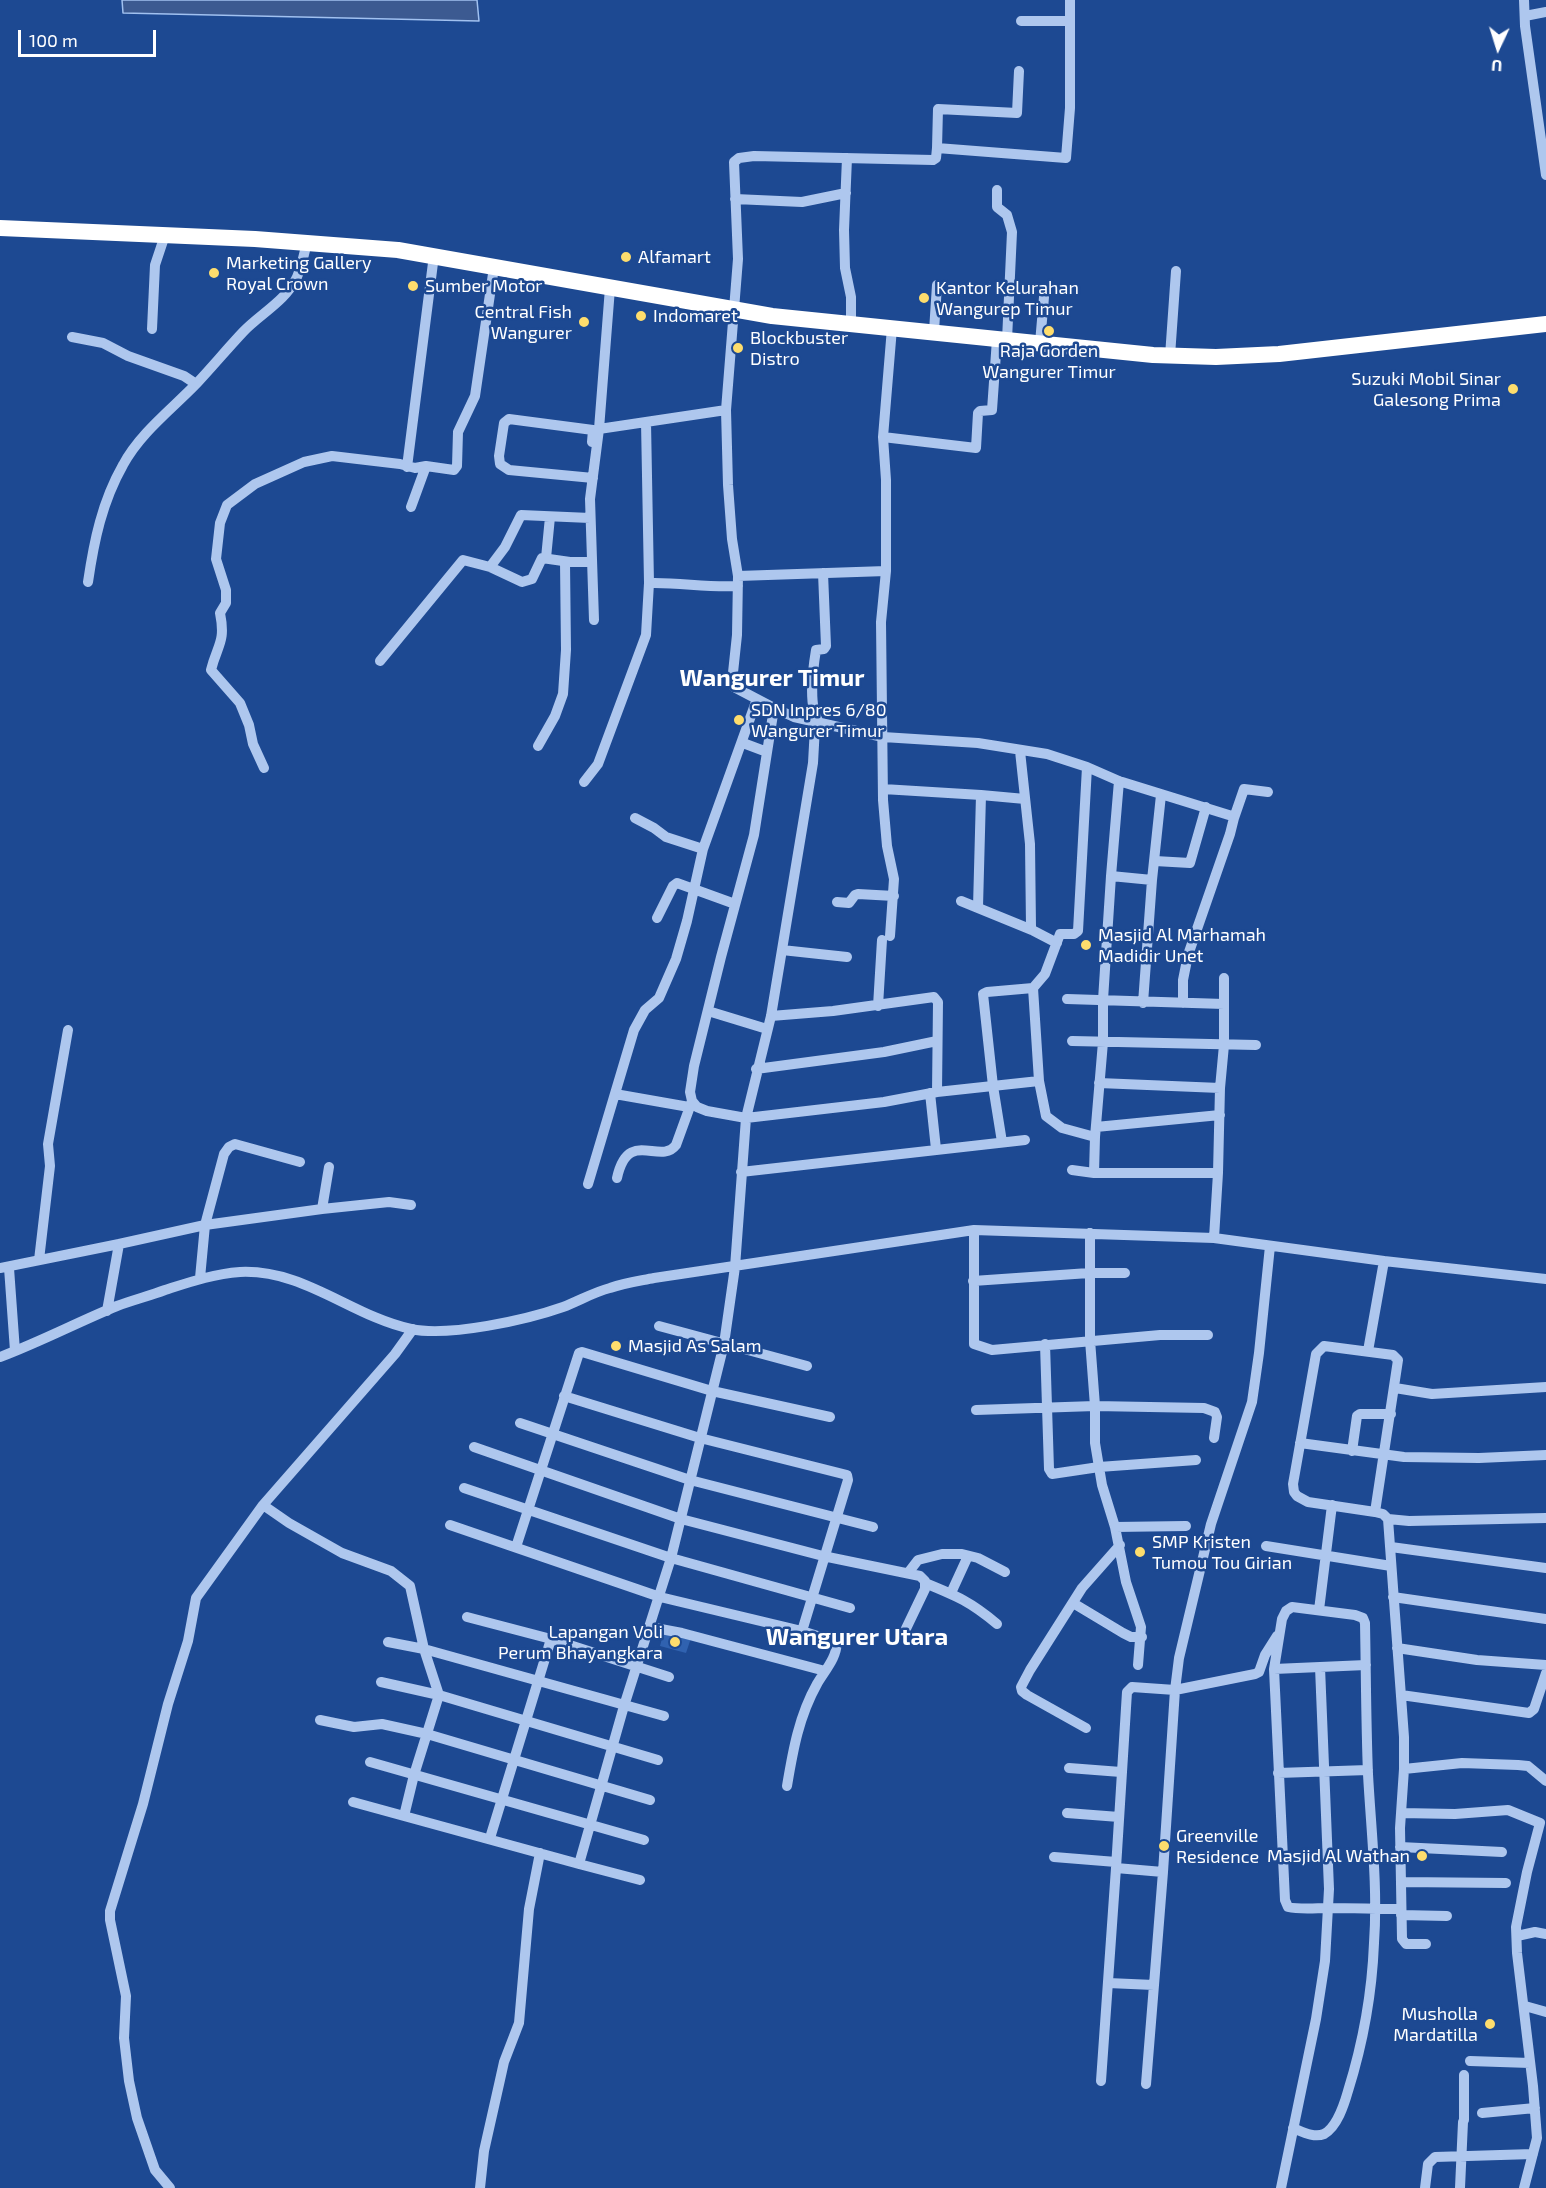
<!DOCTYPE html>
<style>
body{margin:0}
#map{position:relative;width:1546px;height:2188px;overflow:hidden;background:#1d4992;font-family:"Exo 2",sans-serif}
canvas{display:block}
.north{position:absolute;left:1468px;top:18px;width:60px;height:60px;-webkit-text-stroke:4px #1d4992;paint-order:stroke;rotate:184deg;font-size:16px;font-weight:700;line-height:24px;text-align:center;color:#fff}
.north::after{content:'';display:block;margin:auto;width:21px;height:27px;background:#fff;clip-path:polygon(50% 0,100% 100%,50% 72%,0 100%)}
.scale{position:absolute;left:18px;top:30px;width:138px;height:27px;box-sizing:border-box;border:3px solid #fff;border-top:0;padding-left:8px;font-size:18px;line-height:21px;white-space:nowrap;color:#fff;-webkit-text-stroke:4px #1d4992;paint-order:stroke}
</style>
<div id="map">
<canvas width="1546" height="2188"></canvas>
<div class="north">U</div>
<div class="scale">100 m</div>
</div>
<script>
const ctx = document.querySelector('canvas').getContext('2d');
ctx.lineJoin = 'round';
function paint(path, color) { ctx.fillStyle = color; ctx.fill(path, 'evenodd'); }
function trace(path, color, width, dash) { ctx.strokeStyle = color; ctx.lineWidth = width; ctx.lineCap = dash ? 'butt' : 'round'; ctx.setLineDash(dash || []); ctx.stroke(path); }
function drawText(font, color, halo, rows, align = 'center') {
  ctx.font = font + ' "Exo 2",sans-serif'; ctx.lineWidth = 5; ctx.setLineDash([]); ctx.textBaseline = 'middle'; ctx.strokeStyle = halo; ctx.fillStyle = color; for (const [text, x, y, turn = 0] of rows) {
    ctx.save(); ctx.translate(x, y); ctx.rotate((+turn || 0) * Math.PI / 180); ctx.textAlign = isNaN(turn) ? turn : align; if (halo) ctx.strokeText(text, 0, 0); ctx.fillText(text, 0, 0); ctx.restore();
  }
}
const green = new Path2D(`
 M 664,1631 L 691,1638 L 686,1653 L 660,1646 Z`);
const water = new Path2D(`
 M 122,0 L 477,0 L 479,21 L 123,13 Z`);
const minor = new Path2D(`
 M 1524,0 L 1525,26 L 1546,175
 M 1525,16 L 1546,12
 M 1021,21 L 1070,21
 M 937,148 L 938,109 L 1017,113 L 1019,71
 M 847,158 L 844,230 L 845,268 L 851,297 L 851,325
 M 997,190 L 997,207 L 1007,215 L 1012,232 L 1007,340
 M 735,199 L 802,202 L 846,193
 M 152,329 L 155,265 L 165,235
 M 934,331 L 937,285
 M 72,337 L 103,343 L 128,356 L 184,376 L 196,384
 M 1040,343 L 1044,297
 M 1170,356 L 1176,271
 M 646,422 L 649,583 C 679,582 708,588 738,586
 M 599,429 L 726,410
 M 883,437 L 976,448 L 978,413 L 980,411 L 992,410 L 997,339
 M 592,442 L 593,430 L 509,419 L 504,423 L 499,456 L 500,464 L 509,470 L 593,478
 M 407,467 L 434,255
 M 411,507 L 426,466
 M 546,558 L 550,517
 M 490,567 L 505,547 L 521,515 L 590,518
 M 823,573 L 826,646 L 824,649 L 816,650 C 813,668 808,708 819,722 L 815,727 L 813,763 L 771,1016 L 746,1118 L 884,1102 L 937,1092 L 1039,1081 L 1033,988
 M 738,576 L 886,571
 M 88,582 C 94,541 102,502 123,465 C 140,433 172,409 197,383 C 212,367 227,349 243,332 C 260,314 286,301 297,277 C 302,266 304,254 307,242
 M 594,620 L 590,499 L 599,429 L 610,288
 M 380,661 L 463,560 L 490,567 L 522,582 L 532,579 L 542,558 L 570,562 L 592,562
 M 774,708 L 794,717 L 883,737 L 978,743 L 1047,754 L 1087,767 L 1119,781 L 1232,816 L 1234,818 L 1230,834 L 1188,955 L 1183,980 L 1183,1003
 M 743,743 L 767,752
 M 538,746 L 555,716 L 563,694 L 566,650 L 565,562
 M 1020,751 L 1030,844 L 1031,927 L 1032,930 L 1057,943
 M 264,768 L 253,744 L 249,725 L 240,703 L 211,670 C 217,645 226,643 220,613 L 226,603 L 226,590 L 216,559 L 220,523 L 227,505 L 255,484 L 304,462 L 332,456 L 400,464 L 415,468 L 426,466 L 454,470 L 457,466 L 458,432 L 475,396 L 494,267
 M 584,782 L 598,764 L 646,635 L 649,583
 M 883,789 L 981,795
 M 635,818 L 654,828 L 666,837 L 703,849
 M 1234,818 L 1244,789 L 1268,792
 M 1155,861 L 1190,863 L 1206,807
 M 1111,876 L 1152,880
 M 961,901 L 1032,930
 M 837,902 L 849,903 L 855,895 L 858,894 L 894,896
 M 978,907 L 981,795 L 1025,799
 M 657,918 L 673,886 L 677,883 L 735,904
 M 890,936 L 894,879 L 887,846 L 883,800 L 881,622 L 886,571 L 886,480 L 883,437 L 892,328
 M 782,950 L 847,957
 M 1067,999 L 1224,1004
 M 1143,1003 L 1152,880 L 1161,795
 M 878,1006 L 882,940
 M 708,1011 L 767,1029
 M 771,1016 L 833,1011 L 934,997 L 938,1002 L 937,1092
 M 1072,1041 L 1256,1045
 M 756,1069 L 884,1052 L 937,1041
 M 1039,1081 L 1046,1116 L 1062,1128 L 1095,1137
 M 1099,1083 L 1220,1088
 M 930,1093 L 936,1149
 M 615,1094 L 689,1107
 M 1096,1127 L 1220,1115
 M 1002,1142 L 993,1086 L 983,994 L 987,992 L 1033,988 L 1045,974 L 1060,934 L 1074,934 L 1078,931 L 1087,767
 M 1072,1170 L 1094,1173 L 1218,1173
 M 741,1172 L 1025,1140
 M 1094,1173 L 1095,1137 L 1103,1042 L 1103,1000 L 1111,876 L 1119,781
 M 617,1178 C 628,1127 660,1166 676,1145 L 692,1101
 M 588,1184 L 634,1030 L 645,1010 L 659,998 L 676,959 L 687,921 L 703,849 L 757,699
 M 322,1209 L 329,1167
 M 974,1230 L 974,1344 L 992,1350 L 1160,1335 L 1208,1335
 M 1090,1233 L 1090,1340 L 1095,1406 L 1095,1443 L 1102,1485 L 1115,1527 L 1126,1582 L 1141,1627 L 1138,1665
 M 1214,1238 L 1218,1173 L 1220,1088 L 1224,1045 L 1224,978
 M 1270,1246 L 1259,1353 L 1252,1402 L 1211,1524 L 1179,1658 L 1175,1690 L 1163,1872 L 1116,1868 L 1127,1692 L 1132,1687 L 1175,1690 L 1255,1674 L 1259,1672 L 1265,1655 L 1277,1636
 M 39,1260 L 50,1166 L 48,1144 L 68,1030
 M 0,1268 L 119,1244
 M 9,1268 L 15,1351
 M 200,1278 L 205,1225 L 224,1154 L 229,1147 L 235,1144 L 300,1162
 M 973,1281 L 1089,1273 L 1125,1273
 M 107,1311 L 119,1244 L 205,1225 L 322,1209 L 389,1202 L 411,1205
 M 659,1326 L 807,1366
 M 1045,1344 L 1049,1469 L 1052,1474 L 1099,1467 L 1196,1460
 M 1368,1351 L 1384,1261
 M 0,1357 C 40,1342 78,1322 117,1306 C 133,1300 149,1296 165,1290 C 190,1282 213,1274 240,1272 C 304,1269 351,1316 411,1329 C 449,1337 526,1320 563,1307 C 579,1301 594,1292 610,1288 C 624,1283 639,1281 654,1278 L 974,1230 L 1214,1238 L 1384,1261 L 1546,1279
 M 1395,1388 L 1432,1394 L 1546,1387
 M 564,1396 L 700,1438 L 847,1475 L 848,1480 L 802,1631
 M 976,1410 L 1095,1406 L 1204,1408 L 1215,1412 L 1217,1417 L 1214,1438
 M 520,1423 L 690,1480 L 873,1527
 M 1300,1443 L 1404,1457 L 1479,1458 L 1546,1455
 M 474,1447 L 681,1519 L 823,1556 L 920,1576 L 925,1581 L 925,1589 L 902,1637
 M 1352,1451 L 1357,1416 L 1360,1414 L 1391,1414
 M 464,1488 L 671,1558 L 850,1608
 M 263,1505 L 289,1523 L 342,1553 L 391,1571 L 410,1586 L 424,1649 L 439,1695 L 414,1775 L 404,1816
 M 1375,1512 L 1398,1360 L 1393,1355 L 1324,1346 L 1316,1354 L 1293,1484 L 1294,1492 L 1297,1496 L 1308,1502 L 1375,1512 L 1383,1514 L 1388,1519 L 1409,1521 L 1546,1518
 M 1388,1519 L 1404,1737 L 1404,1769 L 1400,1828 L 1402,1939 L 1406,1944 L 1426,1944
 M 450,1525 L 660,1597 L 802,1631 L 836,1642 C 839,1655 823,1673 817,1684 C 799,1716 793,1750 787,1786
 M 1115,1527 L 1186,1526
 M 1266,1546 L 1391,1566
 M 516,1547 L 579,1353 L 582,1352 L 712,1391 L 830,1417
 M 1391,1547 L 1546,1568
 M 908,1573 L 918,1560 L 942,1554 L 962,1554 L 978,1558 L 1005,1572
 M 925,1583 C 957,1596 971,1602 997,1624
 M 951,1593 L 968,1556
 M 1393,1597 L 1546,1619
 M 1073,1603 L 1123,1633 L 1131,1637 L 1142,1637
 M 1319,1610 L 1332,1505
 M 467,1617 L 551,1639 L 669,1677
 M 650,1627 L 682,1633 L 825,1671
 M 388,1642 L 424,1649 L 664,1716
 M 1397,1648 L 1477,1660 L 1546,1665
 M 1274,1669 L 1366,1665
 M 381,1682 L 439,1695 L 658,1760
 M 1401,1695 L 1529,1713 L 1534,1709 L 1546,1673
 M 320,1720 L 354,1727 L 382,1724 L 427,1734 L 650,1800
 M 1086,1728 L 1027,1695 L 1022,1691 L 1021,1687 L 1030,1670 L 1082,1588 L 1120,1545
 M 370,1762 L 644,1840
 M 1069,1768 L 1121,1772
 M 1404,1769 L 1462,1763 L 1518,1765 L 1528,1766 L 1546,1781
 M 1278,1773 L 1368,1770
 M 353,1802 L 579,1864 L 624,1706 L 671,1558 L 724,1344 L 735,1267 L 746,1118 L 707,1111 L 697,1107 L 692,1101 L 690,1092 L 694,1066 L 721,957 L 754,835 L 774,708 L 734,687 L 732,682 L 737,635 L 738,576 L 732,539 L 728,485 L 726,410 L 738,259 L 734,162 L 739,158 L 754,156 L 933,160 L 936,158 L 937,148 L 1066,158 L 1070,108 L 1070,0
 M 1067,1813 L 1119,1817
 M 1401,1813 L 1455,1814 L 1508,1810 L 1540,1823 L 1527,1872 L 1516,1927 L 1517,1953 L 1533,2086 L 1537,2138 L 1524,2188
 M 490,1838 L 551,1639
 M 1400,1847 L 1502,1852
 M 1054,1857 L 1116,1862
 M 579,1864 L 640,1880
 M 1401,1882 L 1506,1883
 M 1401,1915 L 1447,1916
 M 1517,1936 L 1535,1932 L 1546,1934
 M 1108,1983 L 1154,1985 L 1163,1872
 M 1525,2006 L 1546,2012
 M 1470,2061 L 1530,2063
 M 1101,2081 L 1116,1868
 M 1146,2084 L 1154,1985
 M 1482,2113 L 1535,2108
 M 1464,2120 L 1464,2075
 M 1293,2128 C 1303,2132 1314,2138 1324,2134 C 1337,2127 1344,2105 1348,2091 C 1363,2043 1372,1994 1374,1943 C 1378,1887 1371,1830 1368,1774 C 1366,1724 1366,1674 1365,1623 L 1363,1618 L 1355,1615 L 1292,1607 L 1286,1611 L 1282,1619 L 1274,1669 L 1285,1900 L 1288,1907 C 1301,1910 1316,1908 1330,1908 C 1354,1908 1377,1909 1401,1909
 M 170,2188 L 155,2170 L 137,2118 L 129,2081 L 124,2038 L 126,1996 L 110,1920 L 110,1911 L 143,1804 L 168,1704 L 188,1641 L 196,1598 L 263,1505 L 395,1354 L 413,1329
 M 480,2188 L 484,2151 L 500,2080 L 504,2062 L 519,2023 L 529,1909 L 540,1853
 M 1281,2188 L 1316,2019 L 1325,1961 L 1329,1889 L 1320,1667
 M 1425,2188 L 1428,2164 L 1435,2157 L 1533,2154
 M 1460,2188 L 1463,2122`);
const highway = new Path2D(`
 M 0,228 L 255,239 L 398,250 L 772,316 L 1153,355 L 1216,357 L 1279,354 L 1546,324`);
const markers = [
 [626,257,6,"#fedd6d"],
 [214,273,6,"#fedd6d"],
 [413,286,6,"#fedd6d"],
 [924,298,6,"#fedd6d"],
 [641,316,6,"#fedd6d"],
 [584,322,6,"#fedd6d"],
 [1049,331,6,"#fedd6d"],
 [738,348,6,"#fedd6d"],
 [1513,389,6,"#fedd6d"],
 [739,720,6,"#fedd6d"],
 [1086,945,6,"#fedd6d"],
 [616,1346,6,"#fedd6d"],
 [1140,1552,6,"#fedd6d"],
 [675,1642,6,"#fedd6d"],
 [1164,1846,6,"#fedd6d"],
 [1422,1856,6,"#fedd6d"],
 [1490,2024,6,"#fedd6d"]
];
const poiNames = [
 ["Alfamart",638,257],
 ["Marketing Gallery",226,263],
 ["Royal Crown",226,284],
 ["Sumber Motor",425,286],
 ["Kantor Kelurahan",936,288],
 ["Wangurep Timur",936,309],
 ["Central Fish",572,312,"right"],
 ["Wangurer",572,333,"right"],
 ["Indomaret",653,316],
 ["Blockbuster",750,338],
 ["Distro",750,359],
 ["Raja Gorden",1049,351,"center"],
 ["Wangurer Timur",1049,372,"center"],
 ["Suzuki Mobil Sinar",1501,379,"right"],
 ["Galesong Prima",1501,400,"right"],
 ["SDN Inpres 6/80",751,710],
 ["Wangurer Timur",751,731],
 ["Masjid Al Marhamah",1098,935],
 ["Madidir Unet",1098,956],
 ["Masjid As Salam",628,1346],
 ["SMP Kristen",1152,1542],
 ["Tumou Tou Girian",1152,1563],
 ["Lapangan Voli",663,1632,"right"],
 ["Perum Bhayangkara",663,1653,"right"],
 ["Greenville",1176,1836],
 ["Residence",1176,1857],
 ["Masjid Al Wathan",1410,1856,"right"],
 ["Musholla",1478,2014,"right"],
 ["Mardatilla",1478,2035,"right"]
];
const districtNames = [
 ["Wangurer Timur",772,678],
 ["Wangurer Utara",857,1637]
];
paint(green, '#3062b0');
paint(water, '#3c5a91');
trace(water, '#a1c1f0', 1.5);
trace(minor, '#aec7ee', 10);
trace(highway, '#fff', 16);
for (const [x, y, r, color] of markers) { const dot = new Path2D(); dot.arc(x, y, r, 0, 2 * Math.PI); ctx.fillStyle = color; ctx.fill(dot); trace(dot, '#1d4992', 2); }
drawText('18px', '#fff', '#1d4992', poiNames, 'left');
drawText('bold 24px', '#fff', '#1d4992', districtNames);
</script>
